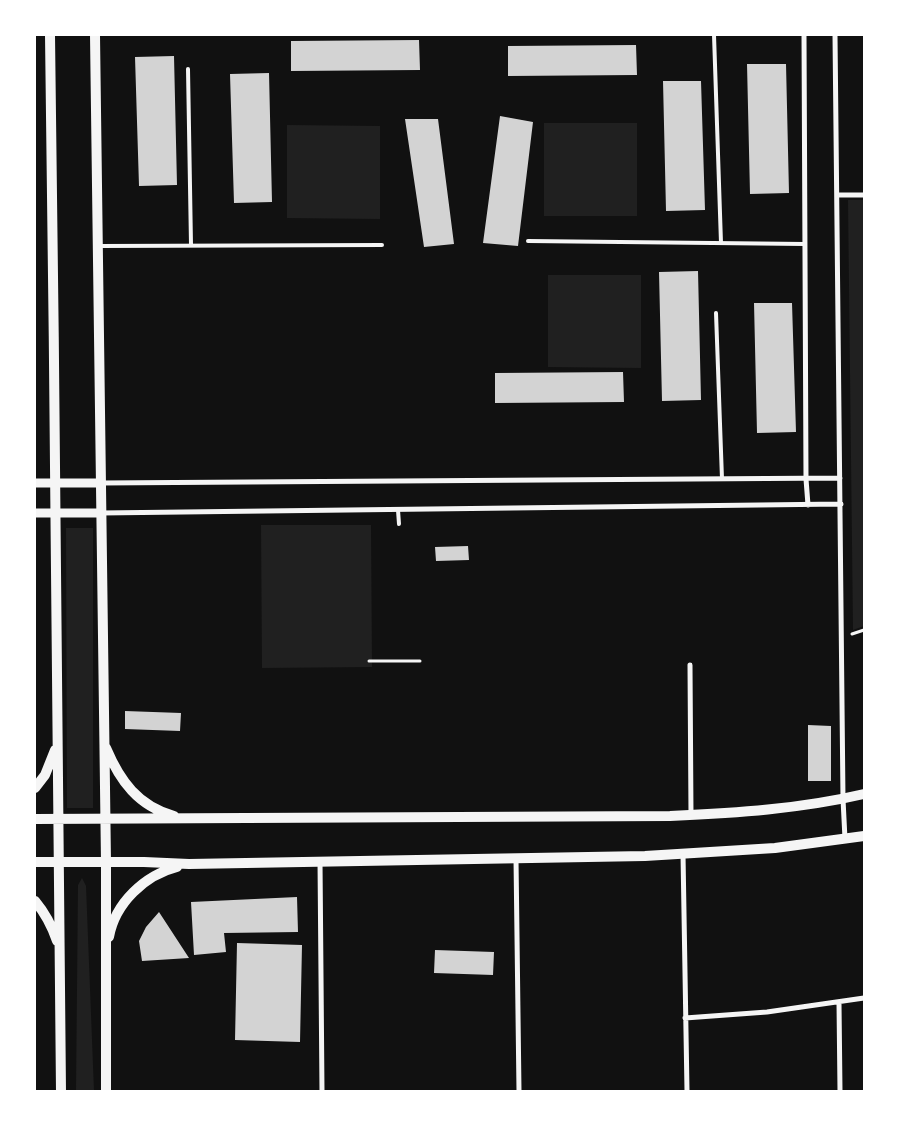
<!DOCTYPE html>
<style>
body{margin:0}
#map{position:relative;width:899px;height:1126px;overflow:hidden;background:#111;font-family:"Source Sans 3",sans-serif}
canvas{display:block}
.frame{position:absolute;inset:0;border:36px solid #fff;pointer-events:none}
</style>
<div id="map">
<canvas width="899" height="1126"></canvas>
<div class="frame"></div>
</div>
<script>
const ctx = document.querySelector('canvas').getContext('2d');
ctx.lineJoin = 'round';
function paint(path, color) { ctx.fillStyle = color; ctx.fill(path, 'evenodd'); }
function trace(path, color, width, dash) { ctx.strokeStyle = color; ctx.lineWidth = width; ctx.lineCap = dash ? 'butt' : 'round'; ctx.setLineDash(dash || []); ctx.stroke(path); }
const green = new Path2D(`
 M 544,123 L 637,123 L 637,216 L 544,216 Z
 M 287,125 L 380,126 L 380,219 L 287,218 Z
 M 848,200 L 864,200 L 864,626 L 853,630 Z
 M 548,275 L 641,275 L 641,368 L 548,367 Z
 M 261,525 L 371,525 L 372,667 L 262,668 Z
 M 66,528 L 93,528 L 93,808 L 67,808 Z
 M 82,878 L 86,886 L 94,1091 L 76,1091 L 78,885 Z`);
const building = new Path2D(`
 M 419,40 L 420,70 L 291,71 L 291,41 Z
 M 636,45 L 637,75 L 508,76 L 508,46 Z
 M 174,56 L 177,185 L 139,186 L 135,57 Z
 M 747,64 L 786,64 L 789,193 L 750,194 Z
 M 269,73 L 272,202 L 234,203 L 230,74 Z
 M 663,81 L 701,81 L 705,210 L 666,211 Z
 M 500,116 L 533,122 L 518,246 L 483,243 Z
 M 405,119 L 438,119 L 454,244 L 424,247 Z
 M 698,271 L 701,400 L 662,401 L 659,272 Z
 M 754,303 L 792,303 L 796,432 L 757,433 Z
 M 623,372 L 624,402 L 495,403 L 495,373 Z
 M 468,546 L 469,560 L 436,561 L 435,547 Z
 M 125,711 L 181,713 L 180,731 L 125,729 Z
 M 808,725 L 831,726 L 831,781 L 808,781 Z
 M 297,897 L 298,932 L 224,933 L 226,952 L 194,955 L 191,902 Z
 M 159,912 L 189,958 L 142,961 L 139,941 L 146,927 Z
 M 237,943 L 302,945 L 300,1042 L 235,1040 Z
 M 435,950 L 494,952 L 493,975 L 434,973 Z`);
const path = new Path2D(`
 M 852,634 L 864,630
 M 369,661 L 420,661`);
const service = new Path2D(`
 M 714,35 L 721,243
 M 188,69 L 191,245
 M 528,241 L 805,244
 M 99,246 L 382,245
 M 716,313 L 722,479
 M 398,510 L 399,524`);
const minor = new Path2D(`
 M 804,35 L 806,479 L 808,505
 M 835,35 L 843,799 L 845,839
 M 837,195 L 864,195
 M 101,483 L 840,478
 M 101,513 L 841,504
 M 690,665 L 691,815
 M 683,854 L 687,1091
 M 516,859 L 519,1091
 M 320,861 L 322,1091
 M 839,1003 L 840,1091
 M 685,1018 L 767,1012 L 864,998`);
const tertiary = new Path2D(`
 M 35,483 L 101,483
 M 35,513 L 101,513`);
const secondary = new Path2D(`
 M 50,35 C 54,387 60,739 61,1091
 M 95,35 L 106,862 L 106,1091
 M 106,748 C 120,781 138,806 174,816
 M 35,788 L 45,775 L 55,750
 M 35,819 L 670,816 C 736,813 800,809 864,794
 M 35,862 L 144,862 L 189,864 L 645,856 L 775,848 L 864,836
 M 35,901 C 45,913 52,926 57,941
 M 109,937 C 115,903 145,875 177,867`);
paint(green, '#202020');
paint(building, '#d3d3d3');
trace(path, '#f5f5f5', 3);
trace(service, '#f5f5f5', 4);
trace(minor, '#f5f5f5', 5);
trace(tertiary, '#f5f5f5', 9);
trace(secondary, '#f5f5f5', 10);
</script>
